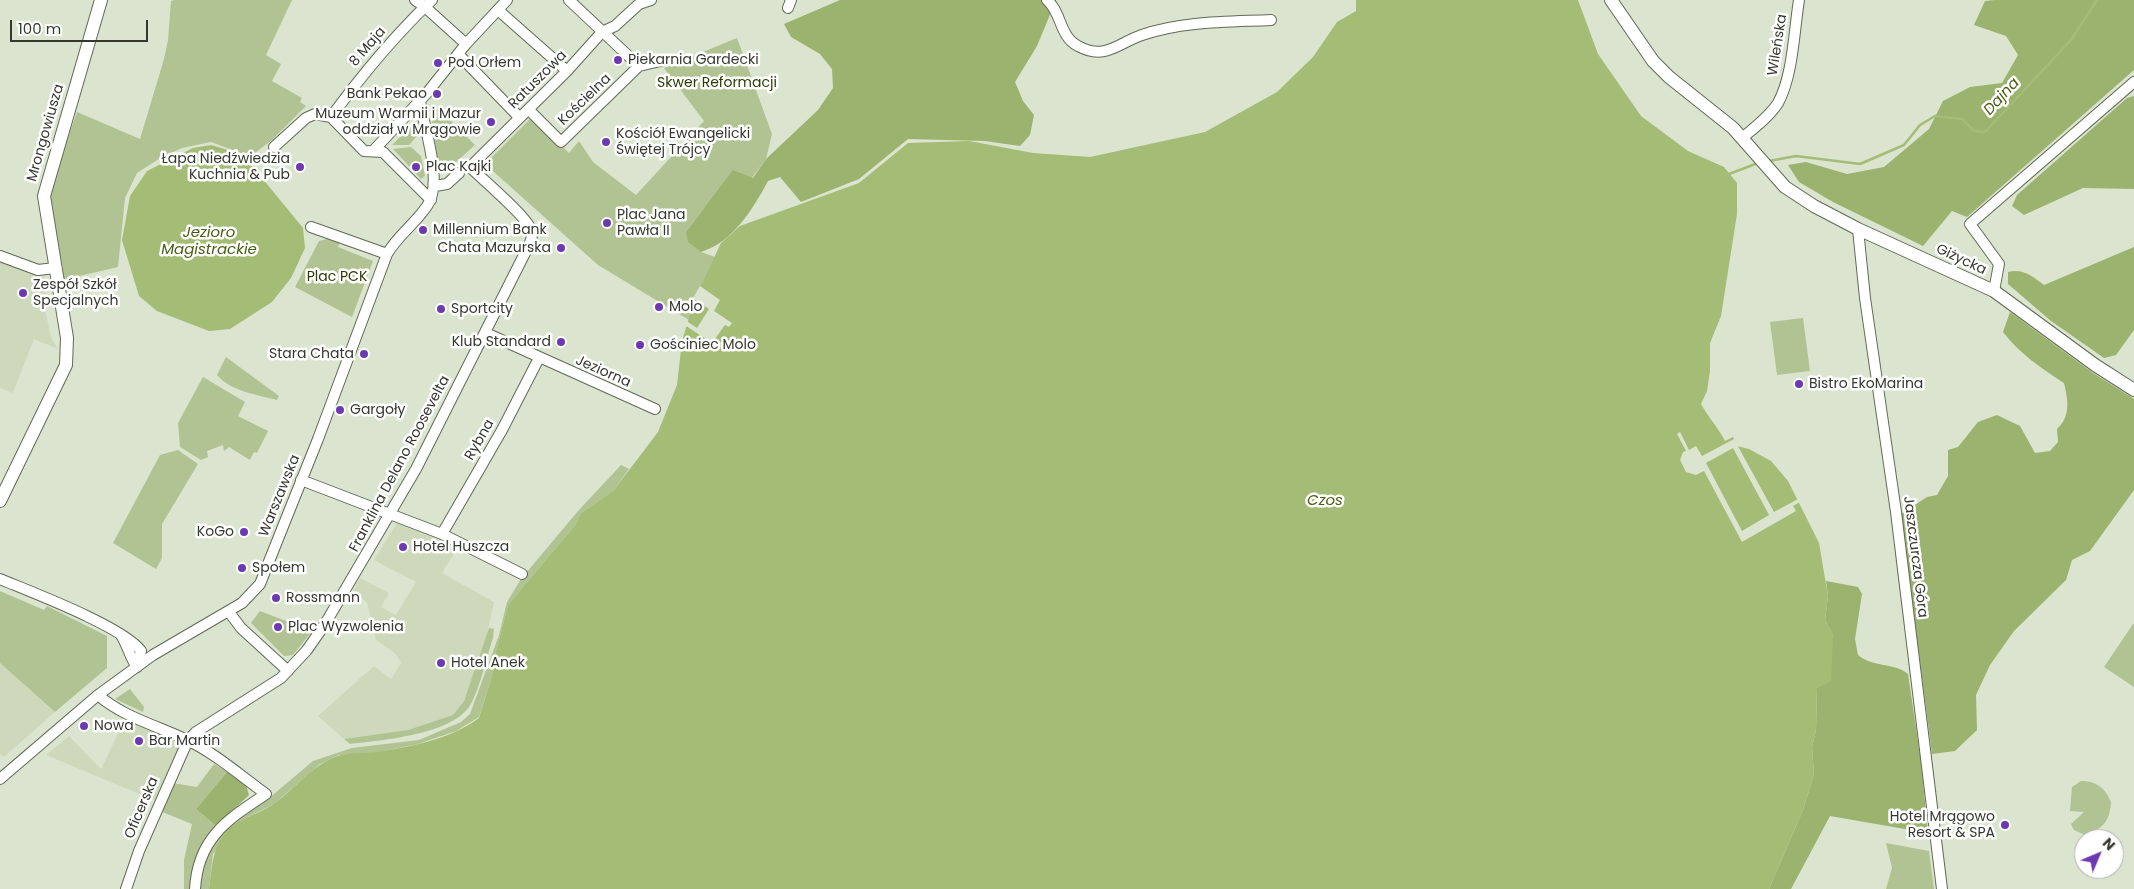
<!DOCTYPE html>
<meta charset="utf-8">
<style>
body{margin:0}
#map{position:relative;width:2134px;height:889px;overflow:hidden;background:#dbe4ce;font-family:Poppins,sans-serif}
canvas{display:block}
.north{position:absolute;left:2074px;top:829px;width:50px;height:50px;box-sizing:border-box;background:#fff;border:1px solid #aeafac;border-radius:50%;rotate:45deg;font-size:14px;font-weight:700;line-height:20px;text-align:center;color:#35382f}
.north::after{content:'';display:block;margin:auto;width:18px;height:22px;background:#6d39b0;clip-path:polygon(50% 0,100% 100%,50% 72%,0 100%)}
.scale{position:absolute;left:10px;top:20px;width:138px;height:22px;box-sizing:border-box;border:2px solid #35382f;border-top:0;padding-left:6px;font-size:15px;line-height:18px;white-space:nowrap;color:#35382f;-webkit-text-stroke:4px #fff;paint-order:stroke}
</style>
<div id="map">
<canvas width="2134" height="889"></canvas>
<div class="north">N</div>
<div class="scale">100 m</div>
</div>
<script>
const ctx = document.querySelector('canvas').getContext('2d');
ctx.lineJoin = 'round';
function paint(path, color) { ctx.fillStyle = color; ctx.fill(path, 'evenodd'); }
function trace(path, color, width, dash) { ctx.strokeStyle = color; ctx.lineWidth = width; ctx.lineCap = dash ? 'butt' : 'round'; ctx.setLineDash(dash || []); ctx.stroke(path); }
function drawText(font, color, halo, rows, align = 'center') {
  ctx.font = font + ' Poppins,sans-serif'; ctx.lineWidth = 5; ctx.setLineDash([]); ctx.textBaseline = 'middle'; ctx.strokeStyle = halo; ctx.fillStyle = color; for (const [text, x, y, turn = 0] of rows) {
    ctx.save(); ctx.translate(x, y); ctx.rotate((+turn || 0) * Math.PI / 180); ctx.textAlign = isNaN(turn) ? turn : align; if (halo) ctx.strokeText(text, 0, 0); ctx.fillText(text, 0, 0); ctx.restore();
  }
}
const built = new Path2D(`
 M 0,260 L 46,278 L 45,309 L 51,338 L 58,349 L 34,339 L 13,393 L 0,388 Z
 M 398,521 L 458,547 L 442,573 L 494,602 L 486,638 L 464,701 L 453,715 L 408,730 L 344,739 L 318,716 L 374,666 L 391,679 L 401,663 L 396,654 L 376,640 L 367,602 L 353,592 L 360,578 L 389,593 L 381,607 L 396,615 L 416,582 L 374,560 Z
 M 0,663 L 55,712 L 4,757 L 0,754 Z
 M 125,719 L 181,744 L 156,801 L 46,755 L 69,736 L 101,769 Z`);
const green = new Path2D(`
 M 175,0 L 292,0 L 266,55 L 281,64 L 272,81 L 302,98 L 300,102 L 306,106 L 272,140 L 247,159 L 235,151 L 211,142 L 182,148 L 162,157 L 137,173 L 125,198 L 118,267 L 62,280 L 63,268 L 47,196 L 77,112 L 140,139 L 164,59 L 168,40 L 171,1 Z
 M 737,38 L 772,134 L 766,159 L 752,178 L 705,207 L 686,232 L 701,252 L 715,257 L 695,298 L 689,320 L 598,265 L 485,164 L 532,117 L 569,153 L 579,141 L 593,162 L 636,195 L 704,121 L 664,68 Z
 M 430,106 L 439,109 L 475,145 L 444,173 L 439,171 Z
 M 414,123 L 418,135 L 409,145 L 392,145 Z
 M 411,147 L 421,156 L 425,176 L 421,179 L 393,149 Z
 M 331,238 L 340,242 L 338,247 L 373,261 L 352,317 L 295,287 L 319,241 Z
 M 1803,318 L 1810,371 L 1777,375 L 1770,322 Z
 M 226,357 L 279,396 L 277,400 C 258,395 230,391 217,375 Z
 M 203,377 L 245,402 L 238,416 L 268,431 L 257,453 L 254,452 L 250,460 L 229,447 L 224,451 L 223,445 L 207,451 L 208,457 L 201,460 L 180,447 L 178,423 Z
 M 178,450 L 198,464 L 162,524 L 162,558 L 156,569 L 113,543 L 160,455 Z
 M 621,465 L 629,469 L 614,490 L 580,514 L 576,524 L 508,605 L 494,659 L 492,676 L 479,717 L 456,731 L 418,744 L 374,753 L 339,755 L 320,764 L 274,804 L 236,823 L 213,854 L 209,889 L 199,889 L 209,848 L 228,823 L 268,799 L 313,761 L 352,748 L 419,740 L 461,722 L 470,714 L 499,635 L 507,602 L 521,579 L 578,511 Z
 M 0,591 L 44,610 L 47,606 L 107,636 L 107,668 L 55,712 L 0,663 Z
 M 260,611 L 312,631 L 293,655 L 284,656 L 251,623 Z
 M 2133,624 L 2134,624 L 2134,687 L 2104,667 Z
 M 489,628 L 494,629 L 493,638 C 487,656 479,692 469,707 C 449,735 382,740 350,744 L 344,739 L 408,730 L 453,715 L 464,701 Z
 M 130,689 L 144,707 L 143,712 L 115,699 Z
 M 214,764 L 227,772 L 196,809 L 216,826 C 197,842 195,866 192,889 L 184,889 L 184,860 L 192,824 L 160,811 L 172,783 L 197,787 Z
 M 2081,781 C 2097,781 2105,788 2111,802 C 2110,821 2103,829 2085,835 L 2074,830 L 2071,824 L 2084,812 L 2070,811 L 2072,787 Z
 M 1886,843 L 1929,851 L 1934,889 L 1886,889 L 1892,868 Z`);
const forest = new Path2D(`
 M 840,0 L 1056,0 L 1037,46 L 1015,82 L 1023,101 L 1034,115 L 1030,135 L 1020,146 L 985,141 L 908,139 L 859,179 L 801,202 L 780,177 L 768,181 C 753,209 733,242 701,252 L 688,242 L 686,232 L 733,170 L 753,178 L 766,159 L 818,110 L 833,88 L 832,69 L 820,54 L 791,37 L 784,24 Z
 M 1995,0 L 2134,0 L 2134,70 L 1967,217 L 1952,211 L 1923,246 L 1833,202 L 1799,182 L 1788,165 L 1806,162 L 1847,174 L 1884,167 L 1929,129 L 1943,101 L 1970,87 L 2002,83 L 2018,55 L 2006,36 L 1974,25 L 1985,1 Z
 M 2134,96 L 2134,189 L 2083,188 L 2024,215 L 2012,206 L 2017,195 L 2127,98 Z
 M 2134,247 L 2134,330 L 2116,355 L 2104,358 L 2051,321 L 2008,284 L 2008,272 C 2023,268 2032,276 2044,285 Z
 M 2010,312 L 2093,373 L 2134,399 L 2134,490 L 2090,551 L 2072,560 L 2066,580 L 2014,631 L 1990,665 L 1976,695 L 1977,730 L 1955,751 L 1932,754 L 1901,514 L 1927,497 L 1937,495 L 1948,476 L 1948,450 L 1958,447 L 1978,422 L 1997,415 L 2020,426 L 2035,453 L 2050,451 L 2058,442 L 2057,429 C 2071,416 2068,400 2064,383 C 2041,368 2020,354 2003,332 Z
 M 1826,581 L 1858,587 L 1862,594 L 1855,639 L 1858,655 C 1873,668 1894,662 1908,674 L 1921,762 L 1928,833 L 1830,816 L 1791,889 L 1769,889 L 1803,810 L 1814,774 L 1812,747 L 1816,730 L 1817,688 L 1833,635 L 1825,620 L 1828,596 Z
 M 227,772 L 246,785 L 249,795 L 216,826 L 196,809 Z`);
const water = new Path2D(`
 M 1356,0 L 1578,0 L 1598,54 L 1641,116 L 1688,151 L 1724,167 L 1737,183 L 1737,214 L 1721,316 L 1710,343 L 1710,371 L 1707,391 L 1701,404 C 1708,417 1718,427 1725,441 L 1733,437 L 1737,446 L 1749,449 L 1771,461 L 1788,481 L 1819,543 L 1828,596 L 1825,620 L 1833,634 L 1831,681 L 1817,688 L 1816,730 L 1812,747 L 1814,774 L 1803,810 L 1769,889 L 209,889 C 212,869 212,848 226,832 C 239,817 259,815 275,803 C 296,788 313,764 338,756 C 349,752 364,754 376,752 C 410,747 451,739 479,718 L 492,676 L 494,659 L 508,605 L 576,524 L 580,514 L 614,490 L 658,432 L 677,385 L 682,341 L 695,298 L 721,243 L 740,226 L 859,183 L 908,143 L 969,141 L 1033,153 L 1090,157 L 1205,132 L 1277,92 L 1313,57 L 1337,22 L 1356,11 Z
 M 211,145 L 228,150 L 253,167 L 303,228 L 305,248 L 291,278 L 272,302 L 230,329 L 209,331 L 157,311 L 139,296 L 122,240 L 130,196 L 147,171 L 193,148 Z`);
const pier = new Path2D(`
 M 700,286 L 720,300 L 714,311 L 732,323 L 729,327 L 725,325 L 712,343 L 683,324 L 685,320 L 697,328 L 709,309 L 693,298 Z
 M 1680,432 L 1689,450 L 1696,446 L 1702,456 L 1734,439 L 1774,512 L 1798,499 L 1800,502 L 1793,506 L 1796,511 L 1742,542 L 1704,471 L 1696,475 L 1686,472 L 1680,460 L 1683,452 L 1686,451 L 1677,434 ZM 1733,448 L 1769,515 L 1742,531 L 1706,463 Z`);
const stream = new Path2D(`
 M 1769,161 L 1796,156 L 1860,164 L 1904,145 L 1920,125 L 1935,116 L 1962,119 L 1974,131 L 1985,132 L 2071,40 L 2097,0
 M 1729,174 L 1758,163`);
const minor = new Path2D(`
 M 415,0 L 425,7 L 466,44
 M 569,0 L 639,66
 M 1047,0 C 1062,13 1059,36 1078,46 C 1105,61 1118,43 1142,35 C 1183,21 1229,22 1271,20
 M 788,8 L 791,0
 M 498,10 L 567,71
 M 459,55 L 519,117
 M 639,66 L 665,60
 M 529,110 L 561,142 L 639,66
 M 331,117 C 362,75 394,36 432,0
 M 331,117 L 364,151 L 383,152 L 431,200
 M 1742,138 C 1754,128 1769,117 1778,103 C 1793,76 1794,31 1799,0
 M 274,147 L 306,118 L 315,114 L 331,117
 M 373,151 L 427,93 L 466,44 L 507,0
 M 435,186 L 447,184 L 459,173
 M 311,227 L 387,254
 M 1858,229 L 1865,298 L 1896,512 L 1942,889
 M 0,256 L 38,270 L 55,268
 M 1994,291 L 1999,264 L 1970,224 L 2134,82
 M 486,333 L 655,409
 M 301,480 L 442,534 L 522,574
 M 442,534 L 502,430 L 539,358
 M 0,579 C 31,592 124,627 141,651 L 137,667
 M 229,612 L 241,628 L 288,671
 M 121,635 C 128,646 130,658 137,667
 M 98,695 C 123,717 158,726 187,740 C 215,753 241,776 266,794 C 227,820 198,838 195,889
 M 0,779 L 98,695 L 153,655 L 242,603 L 260,584 L 318,439 L 387,254 C 398,235 415,224 427,206 C 444,182 424,129 420,101
 M 126,889 L 139,851 L 188,740 L 196,732 L 281,678 L 307,650 L 325,624 L 416,469 L 526,251 C 529,245 533,239 532,232 C 530,219 482,179 470,167 L 567,71 L 602,32 L 615,26 L 639,4 L 651,0`);
const tertiary = new Path2D(`
 M 1611,0 L 1653,61 L 1669,77 L 1733,128 L 1785,187 L 1814,206 L 1858,229 L 1994,291 L 2095,365 L 2134,390
 M 0,501 L 66,365 L 67,338 L 44,196 L 101,0`);
const markers = [
 [618,60,5,"#6d39b0"],
 [438,63,5,"#6d39b0"],
 [437,94,5,"#6d39b0"],
 [491,122,5,"#6d39b0"],
 [606,142,5,"#6d39b0"],
 [300,167,5,"#6d39b0"],
 [416,167,5,"#6d39b0"],
 [607,223,5,"#6d39b0"],
 [423,230,5,"#6d39b0"],
 [561,248,5,"#6d39b0"],
 [23,293,5,"#6d39b0"],
 [659,307,5,"#6d39b0"],
 [441,309,5,"#6d39b0"],
 [561,342,5,"#6d39b0"],
 [640,345,5,"#6d39b0"],
 [364,354,5,"#6d39b0"],
 [1799,384,5,"#6d39b0"],
 [340,410,5,"#6d39b0"],
 [244,532,5,"#6d39b0"],
 [403,547,5,"#6d39b0"],
 [242,568,5,"#6d39b0"],
 [276,598,5,"#6d39b0"],
 [278,627,5,"#6d39b0"],
 [441,663,5,"#6d39b0"],
 [84,726,5,"#6d39b0"],
 [139,741,5,"#6d39b0"],
 [2005,825,5,"#6d39b0"]
];
const streetNames = [
 ["Wileńska",1778,45,-81],
 ["8 Maja",368,47,-49],
 ["Ratuszowa",538,80,-45],
 ["Kościelna",585,100,-44],
 ["Mrongowiusza",46,133,-74],
 ["Giżycka",1961,260,25],
 ["Jeziorna",603,372,24],
 ["Rybna",480,440,-60],
 ["Franklina Delano Roosevelta",400,464,-62],
 ["Warszawska",280,496,-68],
 ["Jaszczurcza Góra",1915,557,83],
 ["Oficerska",142,808,-67]
];
const poiNames = [
 ["Piekarnia Gardecki",628,60],
 ["Pod Orłem",448,63],
 ["Bank Pekao",427,94,"right"],
 ["Muzeum Warmii i Mazur",481,114,"right"],
 ["oddział w Mrągowie",481,130,"right"],
 ["Kościół Ewangelicki",616,134],
 ["Świętej Trójcy",616,150],
 ["Łapa Niedźwiedzia",290,159,"right"],
 ["Kuchnia & Pub",290,175,"right"],
 ["Plac Kajki",426,167],
 ["Plac Jana",617,215],
 ["Pawła II",617,231],
 ["Millennium Bank",433,230],
 ["Chata Mazurska",551,248,"right"],
 ["Zespół Szkół",33,285],
 ["Specjalnych",33,301],
 ["Molo",669,307],
 ["Sportcity",451,309],
 ["Klub Standard",551,342,"right"],
 ["Gościniec Molo",650,345],
 ["Stara Chata",354,354,"right"],
 ["Bistro EkoMarina",1809,384],
 ["Gargoły",350,410],
 ["KoGo",234,532,"right"],
 ["Hotel Huszcza",413,547],
 ["Społem",252,568],
 ["Rossmann",286,598],
 ["Plac Wyzwolenia",288,627],
 ["Hotel Anek",451,663],
 ["Nowa",94,726],
 ["Bar Martin",149,741],
 ["Hotel Mrągowo",1995,817,"right"],
 ["Resort & SPA",1995,833,"right"]
];
const parkNames = [
 ["Skwer Reformacji",717,83],
 ["Plac PCK",337,277]
];
const waterNames = [
 ["Dajna",2002,97,-47],
 ["Jezioro",209,233],
 ["Magistrackie",209,250],
 ["Czos",1325,501]
];
paint(built, '#ced9bc');
paint(green, '#b1c392');
paint(forest, '#9bb36e');
paint(water, '#a4bc76');
paint(pier, '#dbe4ce');
trace(stream, '#a4bc76', 2.5);
trace(minor, '#626956', 12);
trace(tertiary, '#626956', 14);
trace(minor, '#fff', 10);
trace(tertiary, '#fff', 12);
for (const [x, y, r, color] of markers) { const dot = new Path2D(); dot.arc(x, y, r, 0, 2 * Math.PI); ctx.fillStyle = color; ctx.fill(dot); trace(dot, '#fff', 2); }
drawText('14px', '#35382f', '#fff', streetNames);
drawText('14px', '#35382f', '#fff', poiNames, 'left');
drawText('14px', '#2d3c07', '#fff', parkNames);
drawText('italic 15px', '#4a5e13', '#fff', waterNames);
</script>
